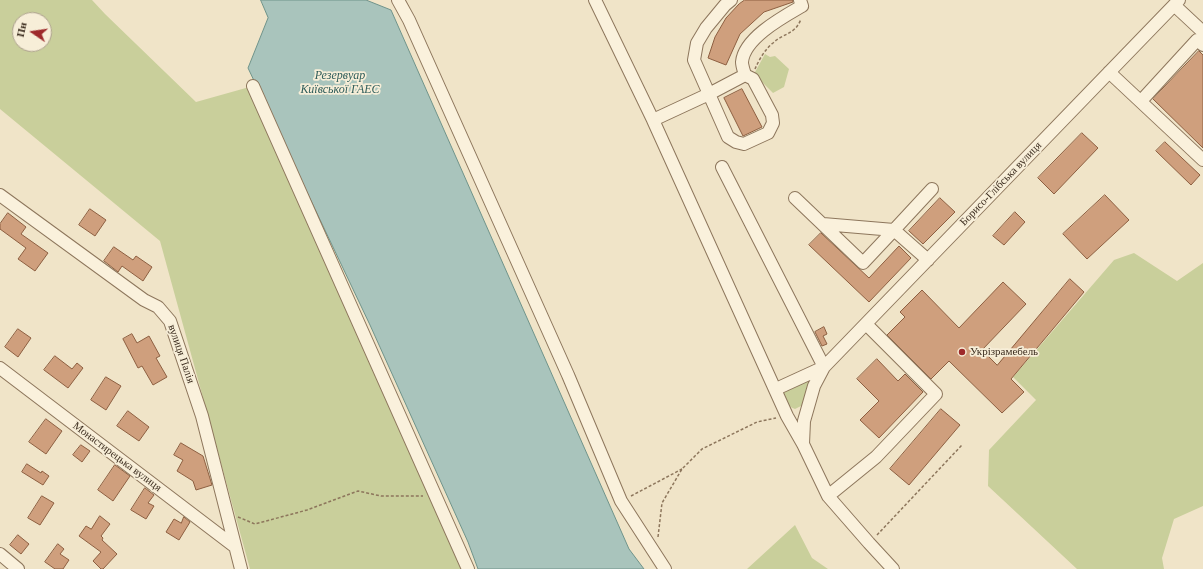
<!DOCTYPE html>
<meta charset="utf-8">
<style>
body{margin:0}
#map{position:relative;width:1203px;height:569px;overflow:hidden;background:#f0e4c8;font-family:"Times New Roman",serif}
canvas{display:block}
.north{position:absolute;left:12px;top:12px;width:40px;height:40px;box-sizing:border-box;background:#f7eed8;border:1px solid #ada18e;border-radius:50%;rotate:283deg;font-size:11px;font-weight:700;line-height:16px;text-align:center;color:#3d2e20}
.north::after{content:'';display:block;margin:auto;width:14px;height:18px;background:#9e2a2b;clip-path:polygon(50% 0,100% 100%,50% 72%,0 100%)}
</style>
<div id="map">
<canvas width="1203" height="569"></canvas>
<div class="north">Пн</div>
</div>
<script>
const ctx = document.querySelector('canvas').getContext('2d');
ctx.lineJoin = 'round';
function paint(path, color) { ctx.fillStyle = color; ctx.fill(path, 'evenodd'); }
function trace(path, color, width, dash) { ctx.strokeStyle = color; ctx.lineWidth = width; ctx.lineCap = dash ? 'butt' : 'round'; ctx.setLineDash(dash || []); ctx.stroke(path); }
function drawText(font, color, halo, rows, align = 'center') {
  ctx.font = font + ' "Times New Roman",serif'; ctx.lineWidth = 3.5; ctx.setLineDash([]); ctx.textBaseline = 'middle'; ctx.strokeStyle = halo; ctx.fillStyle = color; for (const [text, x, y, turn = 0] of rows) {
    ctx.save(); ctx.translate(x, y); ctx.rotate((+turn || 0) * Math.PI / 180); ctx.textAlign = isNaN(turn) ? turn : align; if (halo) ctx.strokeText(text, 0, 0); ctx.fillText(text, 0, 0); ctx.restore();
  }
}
const green = new Path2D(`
 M 0,0 L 92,0 L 105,14 L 196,102 L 253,86 L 468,569 L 250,569 L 160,241 L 0,109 ZM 20,20 L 44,20 L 44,44 L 20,44 Z
 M 765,54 L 770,57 L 775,56 L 789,69 L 784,87 L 773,93 L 754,74 Z
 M 1134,253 L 1177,281 L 1203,263 L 1203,506 L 1174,519 L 1162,558 L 1164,569 L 1077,569 L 988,486 L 989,450 L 1036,400 L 1013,377 L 1114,260 Z
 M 811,379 L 803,405 L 795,409 C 786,406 785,399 783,390 Z
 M 795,525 L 812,558 L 828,569 L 747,569 Z`);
const water = new Path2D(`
 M 261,0 L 366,0 L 391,10 L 629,549 L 644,569 L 478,569 L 468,542 L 370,325 L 248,68 L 268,18 Z`);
const building = new Path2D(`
 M 745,0 L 793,0 L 793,2 L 764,12 L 740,34 L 726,65 L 708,58 L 715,37 L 726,18 L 739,4 Z
 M 1199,51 L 1203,55 L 1203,148 L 1153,99 Z
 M 742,89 L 762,127 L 743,136 L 724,98 Z
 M 1082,133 L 1098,148 L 1054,194 L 1038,178 Z
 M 1165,142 L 1200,175 L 1191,185 L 1156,151 Z
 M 1105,195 L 1129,220 L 1087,259 L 1063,234 Z
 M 940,198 L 955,212 L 923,244 L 909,231 Z
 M 90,209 L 106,220 L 95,236 L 79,225 Z
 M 1015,212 L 1025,222 L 1004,245 L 993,236 Z
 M 8,213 L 26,227 L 21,234 L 48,253 L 35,271 L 18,259 L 26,248 L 0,229 L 0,224 Z
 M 821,233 L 869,278 L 899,246 L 911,258 L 869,302 L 809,245 Z
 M 114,247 L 133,260 L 136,256 L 152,267 L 143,281 L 122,266 L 118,272 L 104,261 Z
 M 1070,279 L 1084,292 L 1011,379 L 1024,392 L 1002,413 L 949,361 L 931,379 L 887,335 L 905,317 L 900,312 L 922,290 L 959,328 L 1003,282 L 1026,304 L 982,350 L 997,365 Z
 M 824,327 L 827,334 L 823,336 L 827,344 L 822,346 L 815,332 Z
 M 18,329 L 31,338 L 18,357 L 5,347 Z
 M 132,334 L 137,343 L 149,336 L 160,356 L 156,358 L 167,377 L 153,385 L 142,366 L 138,368 L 123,339 Z
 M 55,356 L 72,369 L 77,363 L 83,368 L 68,388 L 44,370 Z
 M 877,359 L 898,381 L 905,374 L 923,392 L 879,438 L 860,420 L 879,401 L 857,379 Z
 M 106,377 L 121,386 L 106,410 L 91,400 Z
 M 941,409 L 960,425 L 909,485 L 890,469 Z
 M 128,411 L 149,427 L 139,441 L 117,426 Z
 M 46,419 L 62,431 L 46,454 L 29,442 Z
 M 181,443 L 203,456 L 212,485 L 196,490 L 193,481 L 177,471 L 183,460 L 174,455 Z
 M 81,445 L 90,451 L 82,462 L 73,455 Z
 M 27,464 L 41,473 L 42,471 L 49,476 L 43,485 L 22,472 Z
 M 115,465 L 130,476 L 113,501 L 98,490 Z
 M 145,488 L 154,495 L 148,503 L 154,506 L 146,519 L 131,510 Z
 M 42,496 L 54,503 L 40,525 L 28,518 Z
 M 100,516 L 110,524 L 101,536 L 103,538 L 102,540 L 117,554 L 103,569 L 101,569 L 93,561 L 101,552 L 79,536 L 86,526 L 91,529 Z
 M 184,517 L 190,522 L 179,540 L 166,532 L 174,519 L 181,523 Z
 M 18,535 L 29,544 L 21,554 L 10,545 Z
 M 58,544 L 64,549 L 60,554 L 69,560 L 63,569 L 55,569 L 45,562 Z`);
const path = new Path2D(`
 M 755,69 C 759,60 765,49 773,43 C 783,33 795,35 801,19
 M 631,496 L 682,469
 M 238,517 L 255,524 L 307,510 L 358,491 L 381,496 L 423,496
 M 877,535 L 962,445
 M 658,537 L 662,503 L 682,469 L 702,449 L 757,422 L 776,418`);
const minor = new Path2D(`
 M 398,0 L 409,20 L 568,375 L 621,501 L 665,569
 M 595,0 L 653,120 L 787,416 L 803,444 L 828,496 L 869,543 L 893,569
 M 731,0 L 725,5 L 706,28 L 697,43 L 694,60 L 728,137 L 736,142 L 744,144 L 768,133 L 773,123 L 772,115 L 753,79 L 745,75
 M 1174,5 L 1203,32
 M 1109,72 L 1203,160
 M 253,86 L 468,569
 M 1141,101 L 1197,40 L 1203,45
 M 653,120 L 709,94 L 745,75 C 744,71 742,66 742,62 C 744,38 783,17 802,6 L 800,0
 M 722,167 L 824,367 L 776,389
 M 0,195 L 144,300 L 158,307 L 170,321 L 202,416 L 241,569
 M 795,198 L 863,263 L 894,230 L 928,260
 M 823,224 L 894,230 L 932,189
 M 0,368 L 234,546
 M 803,444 L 804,421 L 814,386 L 824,367 L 1179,0
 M 828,496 L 876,457 L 936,394 L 866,324
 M 0,554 L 18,569`);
const markers = [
 [962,352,4,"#9e2a2b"]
];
const streetNames = [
 ["Борисо-Глібська вулиця",1001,184,-46],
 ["вулиця Палія",181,354,71],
 ["Монастирецька вулиця",117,457,37]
];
const poiNames = [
 ["Укрізрамебель",970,352]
];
const waterNames = [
 ["Резервуар",340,76],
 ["Київської ГАЕС",340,90]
];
paint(green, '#c9cf9b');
paint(water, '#a9c4bc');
trace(water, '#6f938a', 1);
paint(building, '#cf9f7d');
trace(building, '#8d5f41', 1);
trace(minor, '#8d765c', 14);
trace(path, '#8d765c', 1.5, [3, 2]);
trace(minor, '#faf1dc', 12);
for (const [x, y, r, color] of markers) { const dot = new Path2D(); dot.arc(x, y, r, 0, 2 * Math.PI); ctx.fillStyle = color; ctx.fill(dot); trace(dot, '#f7eed8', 1.5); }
drawText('11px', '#3d2e20', '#f7eed8', streetNames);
drawText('11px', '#3d2e20', '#f7eed8', poiNames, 'left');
drawText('italic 12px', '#2f5d5a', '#f7eed8', waterNames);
</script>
